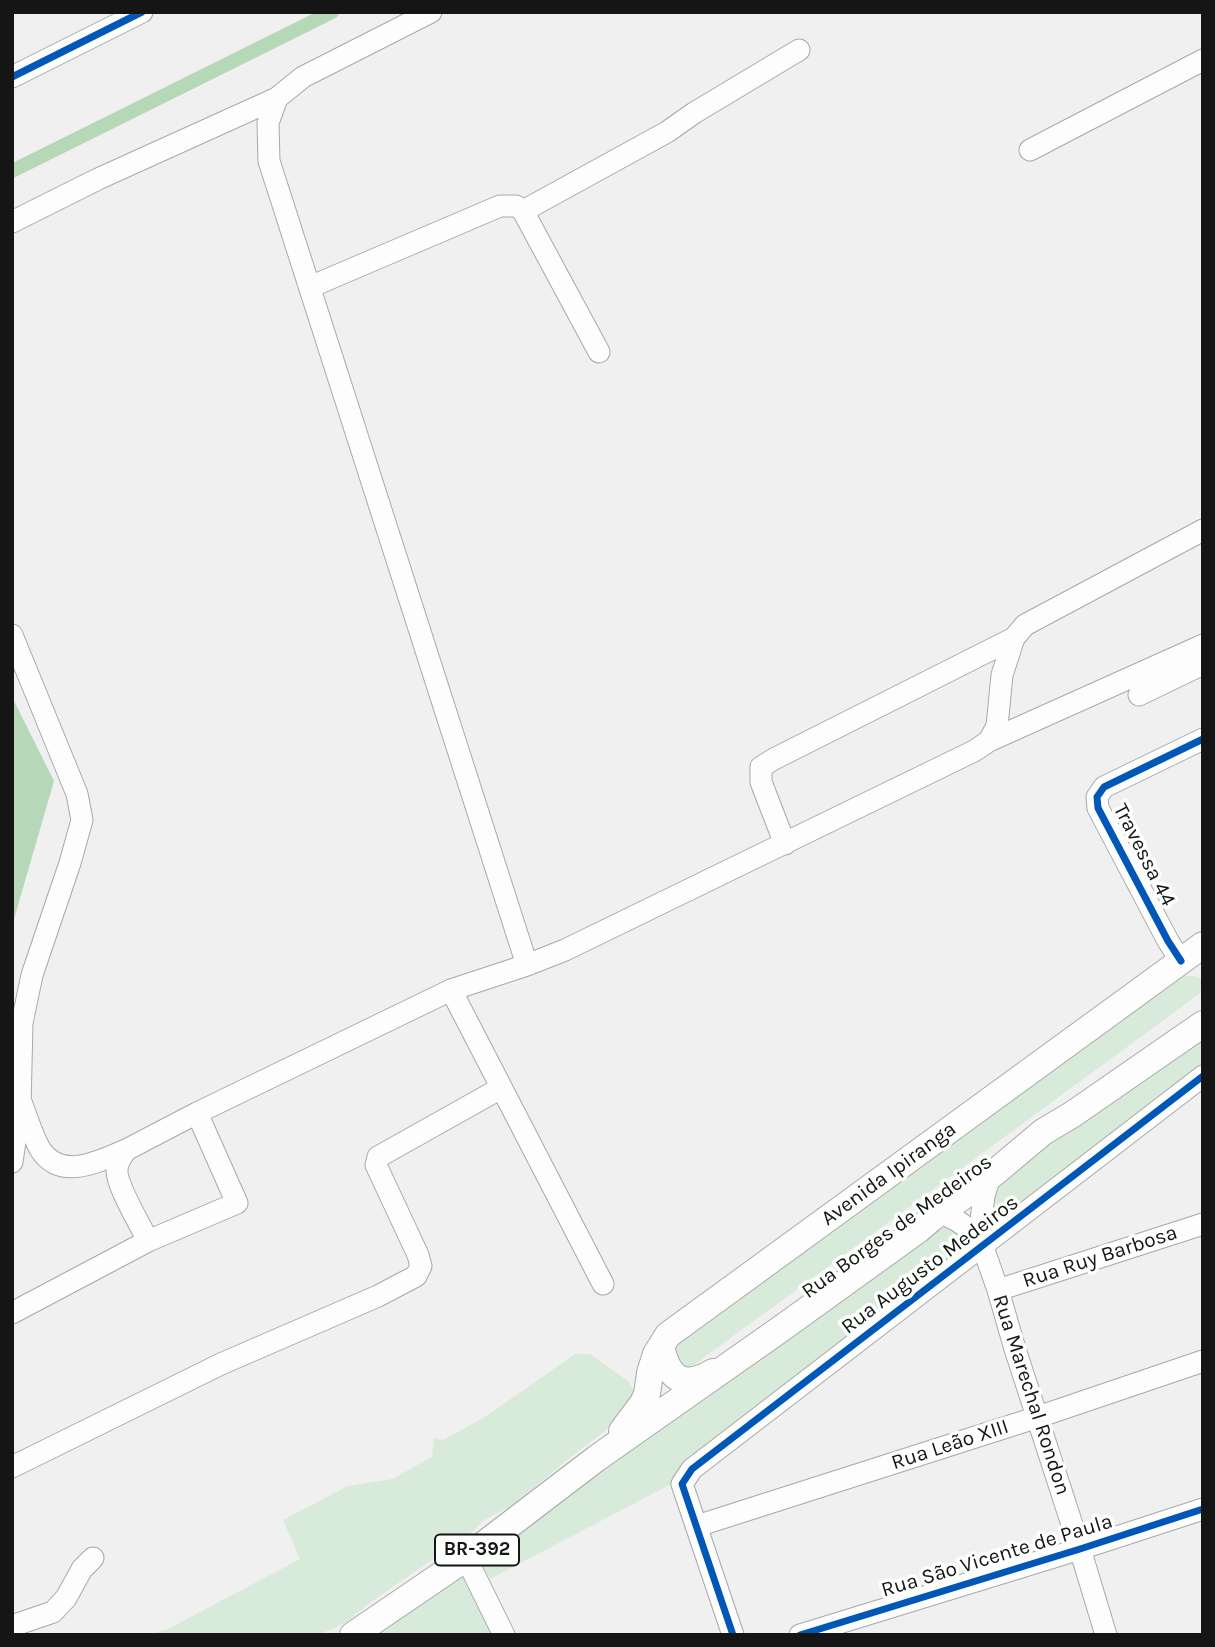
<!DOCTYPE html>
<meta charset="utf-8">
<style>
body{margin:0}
#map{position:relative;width:1215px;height:1647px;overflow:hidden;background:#f0f0f0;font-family:Karla,sans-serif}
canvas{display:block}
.frame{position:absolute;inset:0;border:14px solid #151515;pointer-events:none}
</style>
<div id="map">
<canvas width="1215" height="1647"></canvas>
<div class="frame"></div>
</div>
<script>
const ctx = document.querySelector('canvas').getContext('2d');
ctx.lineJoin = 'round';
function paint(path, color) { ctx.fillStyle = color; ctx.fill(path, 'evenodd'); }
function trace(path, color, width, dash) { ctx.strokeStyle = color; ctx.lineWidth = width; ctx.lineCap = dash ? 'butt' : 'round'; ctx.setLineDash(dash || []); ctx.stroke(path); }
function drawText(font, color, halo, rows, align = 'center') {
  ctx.font = font + ' Karla,sans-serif'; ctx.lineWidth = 7; ctx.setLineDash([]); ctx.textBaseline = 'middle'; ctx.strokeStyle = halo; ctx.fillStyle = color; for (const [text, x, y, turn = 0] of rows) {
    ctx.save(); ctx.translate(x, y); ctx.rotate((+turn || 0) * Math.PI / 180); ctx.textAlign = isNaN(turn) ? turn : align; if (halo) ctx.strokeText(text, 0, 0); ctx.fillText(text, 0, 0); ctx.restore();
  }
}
const green = new Path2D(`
 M 1188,976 L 1195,976 L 1201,979 L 1202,992 L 691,1367 L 682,1366 L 674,1362 L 673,1344 L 1178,978 Z
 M 1203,1027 L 1203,1070 L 1003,1218 L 994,1199 L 995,1183 Z
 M 937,1222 L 962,1231 L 972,1245 L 677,1481 L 490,1579 L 481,1563 L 599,1468 Z
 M 575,1354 L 590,1354 L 628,1381 L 634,1390 L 634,1399 L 629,1407 L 605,1431 L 572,1456 L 513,1505 L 484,1520 L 473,1531 L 367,1605 L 347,1622 L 318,1635 L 149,1635 L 168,1629 L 300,1559 L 283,1520 L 348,1486 L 392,1479 L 432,1457 L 434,1438 L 443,1440 L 485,1417 Z
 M 465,1569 L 496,1635 L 371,1635 Z`);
const water = new Path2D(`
 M 12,697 L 54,781 L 12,926 Z`);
const canal = new Path2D(`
 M 12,171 L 332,12`);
const minor = new Path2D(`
 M 431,12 L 303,77 L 277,98 L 268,123 L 269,161 L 527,965 L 565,950 L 974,751 L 989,741 L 997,726 L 1002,675 L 1014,638 L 1025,625 L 1203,530
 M 12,77 L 142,12
 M 1030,150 L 1203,60
 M 523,211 L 667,132 L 694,113 L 799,50
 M 12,222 L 98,179 L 277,98
 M 310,287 L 500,206 L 516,206 L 523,211 L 599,352
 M 12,635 L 77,794 L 82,820 L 70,863 L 32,975 L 22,1023 L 20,1107 L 12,1162
 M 1139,695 L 1203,664
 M 989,741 L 1203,645
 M 785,844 L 761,782 L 761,767 L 774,759 L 1014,638
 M 1181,961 L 1168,941 L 1098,808 L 1097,797 L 1104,787 L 1203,739
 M 451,990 L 603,1284
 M 21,1102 C 27,1117 32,1135 40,1149 C 61,1182 99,1161 126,1150
 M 990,1175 L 984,1196 L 979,1236 L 998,1290 L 1015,1349 L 1080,1549 L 1106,1635
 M 941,1213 L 956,1220 L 979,1236
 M 148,1241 L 237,1203 L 197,1113
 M 998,1290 L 1203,1224
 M 12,1313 L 148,1241 C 141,1226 116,1185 117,1170 C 117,1162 122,1156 126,1150 L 197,1113 L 451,990 L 527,965
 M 12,1467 L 221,1364 L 378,1296 L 416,1276 L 421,1266 L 418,1255 L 376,1165 L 378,1157 L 501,1088
 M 697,1526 L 1038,1417 L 1203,1361
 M 466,1558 L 504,1635
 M 12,1626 L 53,1612 L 66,1598 L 82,1569 L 93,1558
 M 733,1635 L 682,1484 L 692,1469 L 1203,1076
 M 800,1635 L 1080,1549 L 1203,1509`);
const major = new Path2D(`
 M 661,1346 C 668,1378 682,1390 713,1372
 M 622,1431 L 643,1403 L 647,1394 L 650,1373 L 656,1354 L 668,1335 L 1203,945
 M 353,1635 L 466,1558 L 597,1458 L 782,1328 L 918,1230 L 932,1218 L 981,1184 L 1043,1132 L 1073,1114 L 1203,1024`);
const cycleway = new Path2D(`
 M 12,77 L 142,12
 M 1181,961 L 1168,941 L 1098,808 L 1097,797 L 1104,787 L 1203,739
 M 733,1635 L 682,1484 L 692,1469 L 1203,1076
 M 800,1635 L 1080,1549 L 1203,1509`);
const shields = [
 [477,1550,84]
];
const shieldNames = [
 ["BR-392",477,1550]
];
const streetNames = [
 ["Travessa 44",1144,855,63],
 ["Avenida Ipiranga",889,1174,-36],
 ["Rua Borges de Medeiros",897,1227,-36],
 ["Rua Ruy Barbosa",1100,1257,-18],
 ["Rua Augusto Medeiros",930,1265,-37],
 ["Rua Marechal Rondon",1031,1395,72],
 ["Rua Leão XIII",950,1445,-18],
 ["Rua São Vicente de Paula",997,1556,-17]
];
paint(green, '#d8ead9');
paint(water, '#b7d8b8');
trace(canal, '#b7d8b8', 14);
trace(minor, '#a8a8a8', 23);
trace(major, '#a8a8a8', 28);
trace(minor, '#fdfdfd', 21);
trace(major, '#fdfdfd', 26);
trace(cycleway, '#0057b8', 7);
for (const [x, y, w] of shields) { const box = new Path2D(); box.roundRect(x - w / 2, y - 15.5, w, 31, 5); ctx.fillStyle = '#fcfffc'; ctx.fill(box); trace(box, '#151515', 2); }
drawText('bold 19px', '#151515', null, shieldNames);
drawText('21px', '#151515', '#fcfffc', streetNames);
</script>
